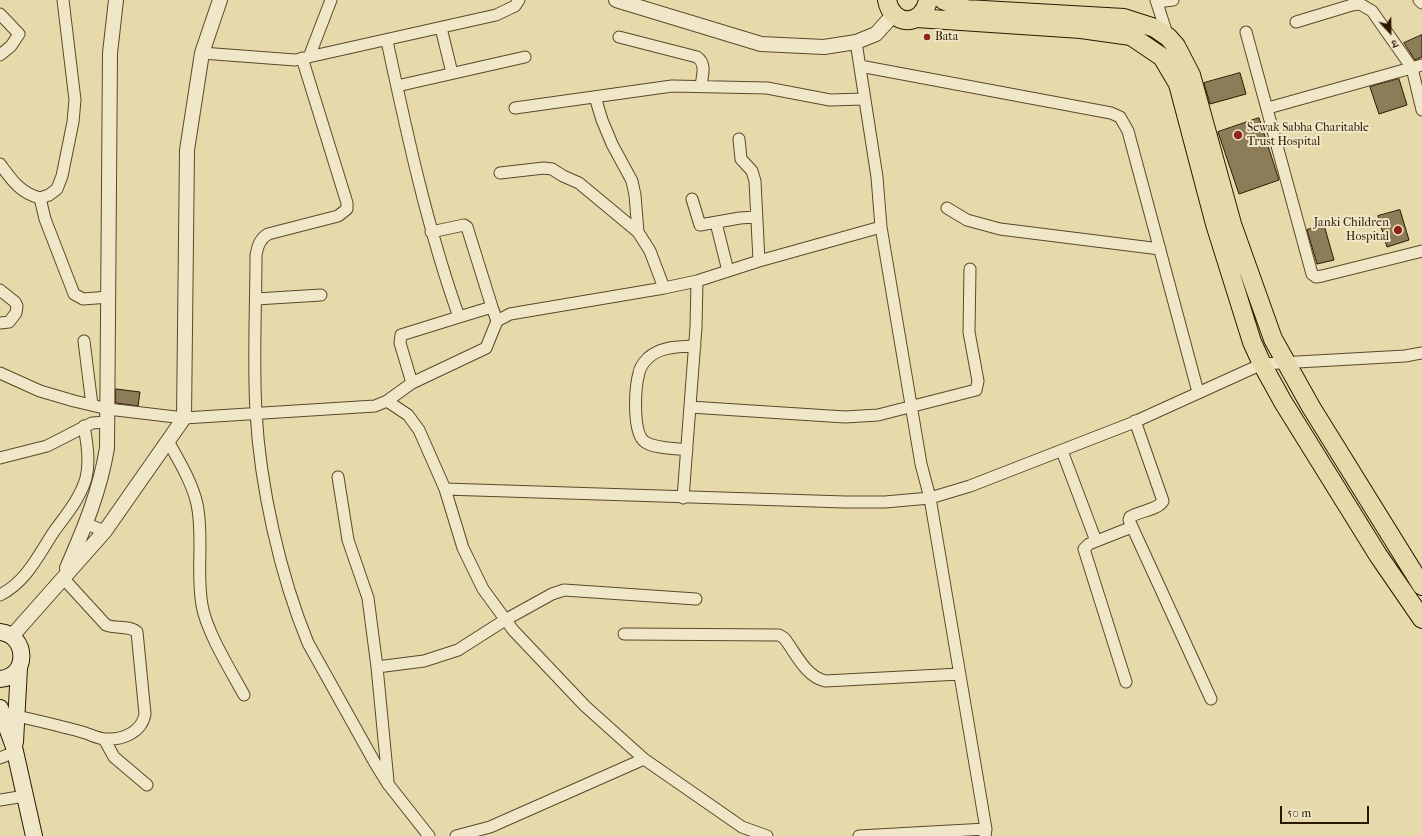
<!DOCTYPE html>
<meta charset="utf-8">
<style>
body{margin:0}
#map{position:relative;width:1422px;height:836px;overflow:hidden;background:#e7daaa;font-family:"IM FELL French Canon","Noto Serif Devanagari",serif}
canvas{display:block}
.north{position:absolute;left:1370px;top:12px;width:40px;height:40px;-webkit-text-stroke:3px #efe7c8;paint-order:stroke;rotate:158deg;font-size:11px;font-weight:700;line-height:16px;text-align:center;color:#2c1700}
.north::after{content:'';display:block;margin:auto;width:14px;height:18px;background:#2c1700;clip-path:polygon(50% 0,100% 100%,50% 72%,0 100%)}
.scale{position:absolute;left:1280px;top:806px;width:89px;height:18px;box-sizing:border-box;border:2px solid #2c1700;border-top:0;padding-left:5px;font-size:12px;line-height:14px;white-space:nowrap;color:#2c1700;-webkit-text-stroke:3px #efe7c8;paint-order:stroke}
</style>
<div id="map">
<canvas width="1422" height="836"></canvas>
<div class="north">उ</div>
<div class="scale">50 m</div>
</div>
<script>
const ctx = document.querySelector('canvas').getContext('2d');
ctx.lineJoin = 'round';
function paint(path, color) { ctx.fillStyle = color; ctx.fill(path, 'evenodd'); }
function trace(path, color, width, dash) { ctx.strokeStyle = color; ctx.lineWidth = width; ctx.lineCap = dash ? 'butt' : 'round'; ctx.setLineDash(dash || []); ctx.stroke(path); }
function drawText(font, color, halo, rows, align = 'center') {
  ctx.font = font + ' "IM FELL French Canon",serif'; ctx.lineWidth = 4; ctx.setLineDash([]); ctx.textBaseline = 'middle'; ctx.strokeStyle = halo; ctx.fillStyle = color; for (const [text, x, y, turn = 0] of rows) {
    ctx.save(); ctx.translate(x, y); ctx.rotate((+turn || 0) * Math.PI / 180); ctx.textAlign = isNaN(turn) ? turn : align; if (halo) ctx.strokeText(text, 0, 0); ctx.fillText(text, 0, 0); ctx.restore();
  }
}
const building = new Path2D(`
 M 1422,35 L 1422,57 L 1415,60 L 1404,43 Z
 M 1240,73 L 1246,94 L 1210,104 L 1204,83 Z
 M 1399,79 L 1407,105 L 1379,114 L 1370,87 Z
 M 1259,118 L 1279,180 L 1239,194 L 1218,132 Z
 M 1400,210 L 1409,240 L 1387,247 L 1378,216 Z
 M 1324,225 L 1334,260 L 1317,264 L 1307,230 Z
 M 116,389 L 140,392 L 138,406 L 116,403 Z`);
const minor = new Path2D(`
 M 1156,0 L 1168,37
 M 1419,0 L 1422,3
 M 1157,2 L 1173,0
 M 0,14 L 19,34 L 11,46 L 0,55
 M 1296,22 L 1352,5 L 1360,4 L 1372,11 L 1412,68 L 1422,110
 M 441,28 L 452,73
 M 1246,32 L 1312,274 L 1316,277 L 1322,276 L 1422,251
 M 619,37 L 697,57 C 707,64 702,76 701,86
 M 387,41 C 407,134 427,227 459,317 L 492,307 L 497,321
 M 856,42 L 877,177 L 881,227 L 921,464 L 930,498 L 986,829 L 985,836
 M 202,53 L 295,60 L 496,15 L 515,6 L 519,0
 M 309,57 L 331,0
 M 302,58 L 347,203 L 347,209 L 338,216 L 268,234 C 260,239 258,245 256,255 C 256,306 253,361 256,412 C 260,486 280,575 308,643 L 375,763 L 388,784 L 429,836
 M 860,66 L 1111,113 L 1120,117 L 1128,131 L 1198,392
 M 397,86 L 525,57
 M 595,97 L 602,120 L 612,144 L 632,181 L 635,195 L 638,232
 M 515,108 L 672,86 L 767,88 L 830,100 L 864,99
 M 1268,108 L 1422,65
 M 739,139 L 741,159 L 752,171 L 755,181 L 759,261
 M 0,164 C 12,180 20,193 40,198 L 45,219 L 74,294 L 83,299 L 109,297
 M 500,173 L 544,168 L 552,169 L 563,176 L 579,183 L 638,232 L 650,251 L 664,288
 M 40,198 L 49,195 L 57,189 L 62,176 L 73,122 L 75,100 L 63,0
 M 692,199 L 700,225 L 740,218 L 755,217
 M 947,208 L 967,220 L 1000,229 L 1160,249
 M 716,223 L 728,271
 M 431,232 L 464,225 L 467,227 L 492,307
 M 0,290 L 15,302 L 17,306 L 16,313 L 9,322 L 0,323
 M 256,299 L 321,295
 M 84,341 L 92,405
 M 0,373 L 40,391 L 74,401 L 108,409 L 184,418 L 375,406 L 387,401 L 412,383 L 486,348 L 497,321 L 510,314 L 664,288 L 697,281 L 759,261 L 881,227
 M 412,383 L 400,343 L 401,335 L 459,317
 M 387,401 L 408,415 L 419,430 L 445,489 L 463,548 L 483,589 L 513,630 L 585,706 L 644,759 L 742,827 L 767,836
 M 690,407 L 845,417 L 878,415 L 976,390 L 978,381 L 969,332 L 970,269
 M 1135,421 L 1163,501 C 1158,510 1139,511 1130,517 L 1129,520 L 1211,699
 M 168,441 C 179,461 192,482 197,504 C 204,537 196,572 202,605 C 206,631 231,671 244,695
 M 687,450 C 674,448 656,449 645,442 C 632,433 635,387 639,373 C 640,367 644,362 648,358 C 661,346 679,347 695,346
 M 1062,451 L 1096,541
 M 0,458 L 47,446 L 92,423 L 108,422
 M 338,477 L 348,540 L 368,598 L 377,667 L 388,781
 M 445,489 L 845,502 L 885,502 L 930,498 L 970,486 L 1132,423 L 1262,364 L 1405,356 L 1422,353
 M 683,498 L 696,327 L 697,281
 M 86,524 L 105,531
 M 0,595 C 26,582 38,556 53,533 C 65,516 80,499 86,478 C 90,461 87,443 84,426
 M 624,634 L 779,635 L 784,638 C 796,653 805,676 825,681 L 960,674
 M 377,667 L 424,661 L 458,650 L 505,620 L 552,594 L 564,590 L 696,599
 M 1126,682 L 1084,549 L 1089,544 L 1132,527
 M 17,716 C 39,721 61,726 82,732 C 90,734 98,739 106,739 C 123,740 142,732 145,714 L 137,632 C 129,625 116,629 106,625 L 63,578
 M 104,739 L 114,757 L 147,785
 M 0,758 L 15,752
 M 0,800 L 25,796
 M 456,836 L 490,827 L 644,759
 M 859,836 L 986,829`);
const tertiary = new Path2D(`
 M 616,0 L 761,44 L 824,47 L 856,42 L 876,34 L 893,15
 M 67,568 C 84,529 100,491 107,448 L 110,53 L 116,0
 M 12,636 L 105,531 L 184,418 L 187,150 L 202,53 L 220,0`);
const secondary = new Path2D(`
 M 0,632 C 28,635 29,677 0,679
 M 0,708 L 14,747 L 34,836
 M 15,742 L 19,668`);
const primary = new Path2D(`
 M 887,0 C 892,27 923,27 928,0
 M 943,0 L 966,9 L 1124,18 L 1155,28 L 1168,37 L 1176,46 L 1191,75 L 1232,224 L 1273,339 L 1311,407 L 1422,586
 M 916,18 L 1081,29 L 1131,36 L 1162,57 L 1178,84 L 1215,224 L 1252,342 L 1262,364 L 1283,402 L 1378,555 L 1422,619`);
const markers = [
 [927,37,4,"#8f2418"],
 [1238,135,5,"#8f2418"],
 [1398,230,5,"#8f2418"]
];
const poiNames = [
 ["Bata",935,37],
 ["Sewak Sabha Charitable",1247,128],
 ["Trust Hospital",1247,142],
 ["Janki Children",1389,223,"right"],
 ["Hospital",1389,237,"right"]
];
paint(building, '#8d7c58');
trace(building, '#2c1700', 1);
trace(minor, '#5b482a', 13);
trace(tertiary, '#5b482a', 16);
trace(secondary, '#2c1700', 18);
trace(primary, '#2c1700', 20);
trace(minor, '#efe7c8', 11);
trace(tertiary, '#efe7c8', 14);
trace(secondary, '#efe7c8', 16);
trace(primary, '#e7daaa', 18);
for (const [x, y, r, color] of markers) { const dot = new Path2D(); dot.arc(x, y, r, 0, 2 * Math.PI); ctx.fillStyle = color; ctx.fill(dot); trace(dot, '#efe7c8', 1.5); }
drawText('12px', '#2c1700', '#efe7c8', poiNames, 'left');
</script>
